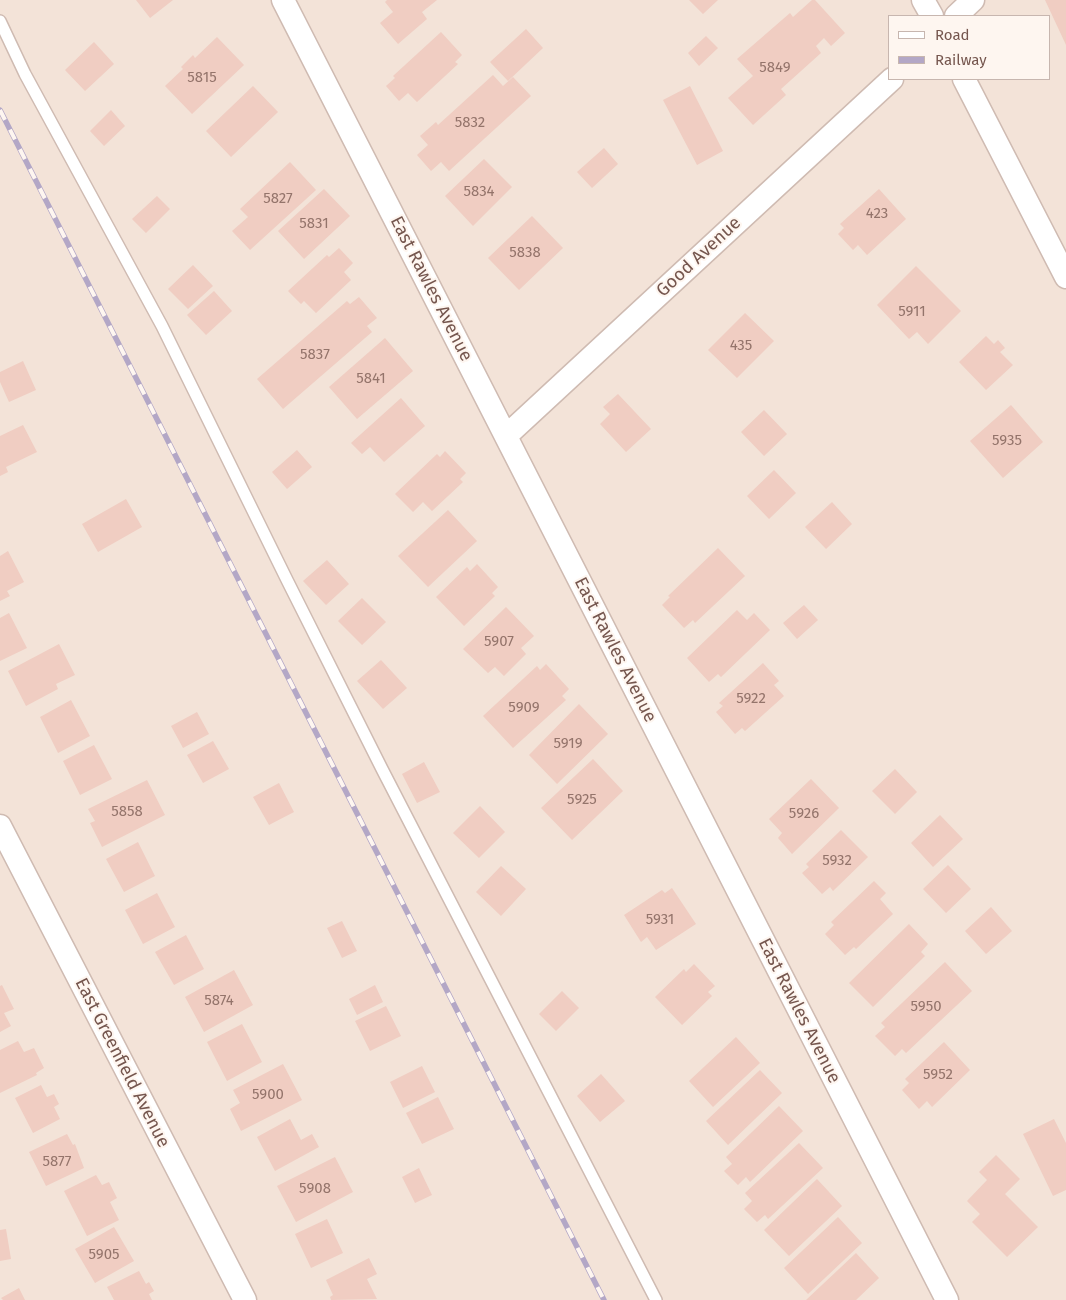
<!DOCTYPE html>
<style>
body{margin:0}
#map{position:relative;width:1066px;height:1300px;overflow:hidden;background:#fbf2e9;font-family:"Fira Sans",sans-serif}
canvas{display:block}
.legend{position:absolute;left:888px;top:15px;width:162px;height:65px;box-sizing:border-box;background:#fef6f0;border:1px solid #c7b6af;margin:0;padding:6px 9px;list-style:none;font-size:15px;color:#75564e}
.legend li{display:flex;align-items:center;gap:10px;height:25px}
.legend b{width:25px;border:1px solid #c7b6af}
</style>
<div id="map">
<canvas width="1066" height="1300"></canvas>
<ul class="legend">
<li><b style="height:6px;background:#fff"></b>Road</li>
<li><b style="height:6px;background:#b3a7c6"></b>Railway</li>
</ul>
</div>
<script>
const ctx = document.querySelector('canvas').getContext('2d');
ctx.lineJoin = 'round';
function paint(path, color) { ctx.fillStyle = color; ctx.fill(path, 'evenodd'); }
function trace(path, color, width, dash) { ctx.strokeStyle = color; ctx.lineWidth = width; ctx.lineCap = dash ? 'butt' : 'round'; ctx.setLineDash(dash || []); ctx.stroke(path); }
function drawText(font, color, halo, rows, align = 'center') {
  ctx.font = font + ' "Fira Sans",sans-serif'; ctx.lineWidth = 4; ctx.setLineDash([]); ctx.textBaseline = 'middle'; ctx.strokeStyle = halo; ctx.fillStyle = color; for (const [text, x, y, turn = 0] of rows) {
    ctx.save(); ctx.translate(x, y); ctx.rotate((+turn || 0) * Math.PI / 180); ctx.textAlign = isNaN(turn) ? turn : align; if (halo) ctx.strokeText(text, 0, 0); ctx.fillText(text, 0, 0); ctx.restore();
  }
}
const residential = new Path2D(`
 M 0,0 L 1066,0 L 1066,1300 L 0,1300 ZM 890,16 L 1050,16 L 1050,79 L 890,79 Z`);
const building = new Path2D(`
 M 136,0 L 173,0 L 150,18 Z
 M 387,0 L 437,0 L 422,12 L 427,19 L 398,44 L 380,23 L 393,12 L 385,2 Z
 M 689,0 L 718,0 L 703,14 Z
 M 812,0 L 815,0 L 845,33 L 831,46 L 824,38 L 816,46 L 821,53 L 781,89 L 786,95 L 753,125 L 728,98 L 753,76 L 737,59 L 790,13 L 793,17 Z
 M 1045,0 L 1066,0 L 1066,45 Z
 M 526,29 L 543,48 L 508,81 L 490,62 Z
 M 441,32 L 462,55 L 455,62 L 458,64 L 417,102 L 408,93 L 399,101 L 386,86 L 395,78 L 393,76 Z
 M 706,36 L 718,48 L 699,66 L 688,53 Z
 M 217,37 L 244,65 L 192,114 L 165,86 L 183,69 L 181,67 L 193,55 L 195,58 Z
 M 94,42 L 114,64 L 85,91 L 65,70 Z
 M 493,75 L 503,86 L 513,77 L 531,96 L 449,171 L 441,162 L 431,171 L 417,155 L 428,145 L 420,136 L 436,122 L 438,125 Z
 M 253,86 L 278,112 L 231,157 L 206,131 Z
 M 690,86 L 723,151 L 697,165 L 663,100 Z
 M 111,110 L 125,126 L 104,146 L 90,131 Z
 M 604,148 L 618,164 L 592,188 L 577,172 Z
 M 484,159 L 512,187 L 473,226 L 445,196 Z
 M 290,162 L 316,190 L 250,250 L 232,231 L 248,217 L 240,209 Z
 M 324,189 L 350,216 L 304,259 L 278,231 Z
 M 879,189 L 906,219 L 867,255 L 858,245 L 853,250 L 838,234 L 844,228 L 840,224 Z
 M 157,196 L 170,209 L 146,233 L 132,219 Z
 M 532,216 L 563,248 L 519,290 L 488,258 Z
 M 339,248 L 353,263 L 344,272 L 351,280 L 316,313 L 304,301 L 301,304 L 288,291 L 327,255 L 329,257 Z
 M 193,265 L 213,286 L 188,309 L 168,289 Z
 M 916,266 L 961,311 L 928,344 L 917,332 L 909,339 L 877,305 Z
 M 214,291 L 232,311 L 206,335 L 187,315 Z
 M 359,297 L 377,318 L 367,326 L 372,332 L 283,409 L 257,379 L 347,301 L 350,304 Z
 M 745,313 L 774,341 L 737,378 L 708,350 Z
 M 986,336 L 994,344 L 998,340 L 1005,348 L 1000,352 L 1013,365 L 986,390 L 959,362 Z
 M 385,338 L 413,371 L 357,419 L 329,387 Z
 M 23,361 L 36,390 L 9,402 L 0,382 L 0,372 Z
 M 618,394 L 651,429 L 626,452 L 600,424 L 610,414 L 603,407 Z
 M 401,398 L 425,426 L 384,462 L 370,447 L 362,454 L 351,443 Z
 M 1011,405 L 1043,442 L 1003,478 L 970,441 Z
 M 764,410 L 787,434 L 764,456 L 741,432 Z
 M 23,425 L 37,452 L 6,467 L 8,472 L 0,476 L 0,436 Z
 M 297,450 L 312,467 L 287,489 L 272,472 Z
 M 445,451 L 466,473 L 460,479 L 463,482 L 432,511 L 423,502 L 413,512 L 395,494 L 437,454 L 440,457 Z
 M 774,470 L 796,493 L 769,519 L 747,496 Z
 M 126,499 L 142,527 L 98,552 L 82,524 Z
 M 832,502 L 852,524 L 826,549 L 805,527 Z
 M 448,510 L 477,541 L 428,587 L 398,556 Z
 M 718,548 L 745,576 L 695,623 L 693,620 L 684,628 L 662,605 L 670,597 L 668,596 Z
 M 8,551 L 24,582 L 7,591 L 10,596 L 0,601 L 0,556 Z
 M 327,560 L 349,584 L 326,605 L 303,581 Z
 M 477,564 L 498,587 L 492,593 L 495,596 L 464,626 L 436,597 L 467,567 L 470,571 Z
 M 362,598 L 386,622 L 362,645 L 338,621 Z
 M 804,605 L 818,620 L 797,639 L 783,623 Z
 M 506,607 L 534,636 L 521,648 L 526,654 L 504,676 L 495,667 L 488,673 L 463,649 Z
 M 737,610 L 747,620 L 754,613 L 770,630 L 721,677 L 718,674 L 709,682 L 687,658 Z
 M 9,613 L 27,648 L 0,661 L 0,618 Z
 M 59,644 L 75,675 L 56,684 L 58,689 L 26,706 L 8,671 Z
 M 381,660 L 407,688 L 383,709 L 357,681 Z
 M 763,663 L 779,681 L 774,685 L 784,696 L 745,731 L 742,728 L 735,734 L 716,712 L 723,706 L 719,703 Z
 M 546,664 L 569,689 L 562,696 L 566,700 L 513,748 L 483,716 L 537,666 L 540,670 Z
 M 71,700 L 90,736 L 58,753 L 40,717 Z
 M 579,704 L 608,734 L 557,784 L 529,755 Z
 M 197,712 L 209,734 L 183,748 L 171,726 Z
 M 213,741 L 229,769 L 203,783 L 187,755 Z
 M 94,745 L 112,779 L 80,795 L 63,761 Z
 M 593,759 L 623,791 L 572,840 L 541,808 Z
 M 424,762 L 440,792 L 417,803 L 402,774 Z
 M 895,769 L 917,792 L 895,814 L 872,791 Z
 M 811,779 L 839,808 L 792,854 L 778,838 L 782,833 L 769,819 Z
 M 147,780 L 165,815 L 102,847 L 90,823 L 95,821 L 88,809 Z
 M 279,783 L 294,812 L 269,825 L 253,797 Z
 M 480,806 L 505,832 L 479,858 L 453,833 Z
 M 940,815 L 963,839 L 933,867 L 911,843 Z
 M 841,830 L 868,857 L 833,891 L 830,887 L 822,894 L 802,873 L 809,867 L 806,864 Z
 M 138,842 L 155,876 L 124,892 L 106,859 Z
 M 948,865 L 971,889 L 946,913 L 923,889 Z
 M 501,866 L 526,889 L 501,916 L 476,892 Z
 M 874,881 L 886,893 L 880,899 L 893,914 L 856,949 L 854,947 L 845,955 L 825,934 L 834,925 L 831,922 Z
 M 672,888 L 696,924 L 656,950 L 647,937 L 641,942 L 624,915 L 662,890 L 665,893 Z
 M 157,893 L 175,927 L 143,944 L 125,910 Z
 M 991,907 L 1012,931 L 986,954 L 965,931 Z
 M 342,921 L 357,951 L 342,958 L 327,928 Z
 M 909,924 L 928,944 L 921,952 L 925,956 L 873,1007 L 849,983 Z
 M 186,935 L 204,969 L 174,985 L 155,952 Z
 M 945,962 L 972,991 L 906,1053 L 902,1049 L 895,1056 L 875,1036 L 885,1027 L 881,1023 Z
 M 694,964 L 715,986 L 708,992 L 712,996 L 682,1025 L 655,997 L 684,969 L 686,972 Z
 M 234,970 L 253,1005 L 204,1032 L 185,997 Z
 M 2,985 L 14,1009 L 4,1013 L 11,1026 L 0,1032 L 0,986 Z
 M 375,985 L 383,1002 L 357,1015 L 349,999 Z
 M 562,991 L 579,1008 L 556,1031 L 539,1014 Z
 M 386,1006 L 401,1036 L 370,1051 L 355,1021 Z
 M 242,1024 L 262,1062 L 227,1081 L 207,1042 Z
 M 736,1037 L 760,1063 L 713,1107 L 689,1081 Z
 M 18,1041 L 24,1052 L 34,1048 L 44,1068 L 36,1073 L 37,1075 L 0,1093 L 0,1050 Z
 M 944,1042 L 970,1070 L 932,1107 L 927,1101 L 919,1109 L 902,1090 L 909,1083 L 905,1079 Z
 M 283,1064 L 302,1100 L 241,1131 L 230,1109 L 240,1103 L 233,1090 Z
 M 422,1066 L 435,1092 L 403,1108 L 390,1082 Z
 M 760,1070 L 782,1093 L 728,1145 L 706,1121 Z
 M 601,1074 L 625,1101 L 600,1122 L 577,1096 Z
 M 41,1085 L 47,1097 L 54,1094 L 59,1104 L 54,1107 L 60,1119 L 33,1133 L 15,1098 Z
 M 438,1097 L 454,1129 L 422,1144 L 406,1113 Z
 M 779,1106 L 803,1131 L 750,1182 L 746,1177 L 738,1185 L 724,1171 L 732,1164 L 726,1157 Z
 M 290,1119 L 301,1140 L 312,1134 L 319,1147 L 275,1171 L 257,1137 Z
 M 1054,1119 L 1066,1143 L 1066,1190 L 1053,1196 L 1023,1134 Z
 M 67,1134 L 73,1145 L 75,1144 L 84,1168 L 46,1186 L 29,1152 Z
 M 799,1143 L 823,1168 L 768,1219 L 765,1215 L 757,1222 L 744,1209 L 752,1201 L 745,1193 Z
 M 996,1155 L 1020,1179 L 1005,1194 L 1038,1227 L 1007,1257 L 972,1222 L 980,1214 L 967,1201 L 987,1180 L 979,1172 Z
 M 335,1157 L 353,1192 L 296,1222 L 277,1186 Z
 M 419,1168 L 432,1195 L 415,1203 L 402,1177 Z
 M 96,1175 L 102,1185 L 109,1182 L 117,1198 L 110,1202 L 119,1220 L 87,1236 L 64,1191 Z
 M 817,1179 L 842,1206 L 789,1256 L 764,1230 Z
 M 838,1217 L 862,1243 L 808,1294 L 784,1268 Z
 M 327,1219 L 343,1253 L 311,1268 L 295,1234 Z
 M 114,1227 L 134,1261 L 95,1283 L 75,1249 Z
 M 6,1229 L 11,1259 L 0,1261 L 0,1230 Z
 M 856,1253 L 879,1278 L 856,1300 L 806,1300 Z
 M 369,1258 L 377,1274 L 367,1279 L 377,1299 L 331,1300 L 330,1297 L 333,1295 L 326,1280 Z
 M 139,1271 L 146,1284 L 149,1282 L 154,1291 L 149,1294 L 152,1300 L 114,1300 L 107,1287 Z
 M 19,1288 L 25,1300 L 3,1300 L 1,1298 Z`);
const lane = new Path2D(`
 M 0,21 L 25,74 L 162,326 L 287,580 L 382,769 L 656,1300`);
const street = new Path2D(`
 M 283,0 L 947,1300
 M 923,0 L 932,16
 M 956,16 L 973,0
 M 964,79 L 1066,277
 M 506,436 L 892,79
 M 0,826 L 245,1300`);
const rail = new Path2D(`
 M 0,110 L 604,1300`);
const numberNames = [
 ["5849",775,68],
 ["5815",202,78],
 ["5832",470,123],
 ["5834",479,192],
 ["5827",278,199],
 ["423",877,214],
 ["5831",314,224],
 ["5838",525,253],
 ["5911",912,312],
 ["435",741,346],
 ["5837",315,355],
 ["5841",371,379],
 ["5935",1007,441],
 ["5907",499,642],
 ["5922",751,699],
 ["5909",524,708],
 ["5919",568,744],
 ["5925",582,800],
 ["5858",127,812],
 ["5926",804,814],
 ["5932",837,861],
 ["5931",660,920],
 ["5874",219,1001],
 ["5950",926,1007],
 ["5952",938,1075],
 ["5900",268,1095],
 ["5877",57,1162],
 ["5908",315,1189],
 ["5905",104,1255]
];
const streetNames = [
 ["Good Avenue",699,257,-43],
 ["East Rawles Avenue",431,289,63],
 ["East Rawles Avenue",615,650,63],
 ["East Rawles Avenue",799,1011,63],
 ["East Greenfield Avenue",122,1063,63]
];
paint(residential, '#f3e3d8');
paint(building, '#f0cdc2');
trace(lane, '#cfbbb2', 14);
trace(street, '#cfbbb2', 25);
trace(lane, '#fff', 11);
trace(street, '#fff', 22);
trace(rail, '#b3a7c6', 5.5);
trace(rail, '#fef6f0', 4, [11]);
drawText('15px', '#94746b', null, numberNames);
drawText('18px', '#75564e', '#fef6f0', streetNames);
</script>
